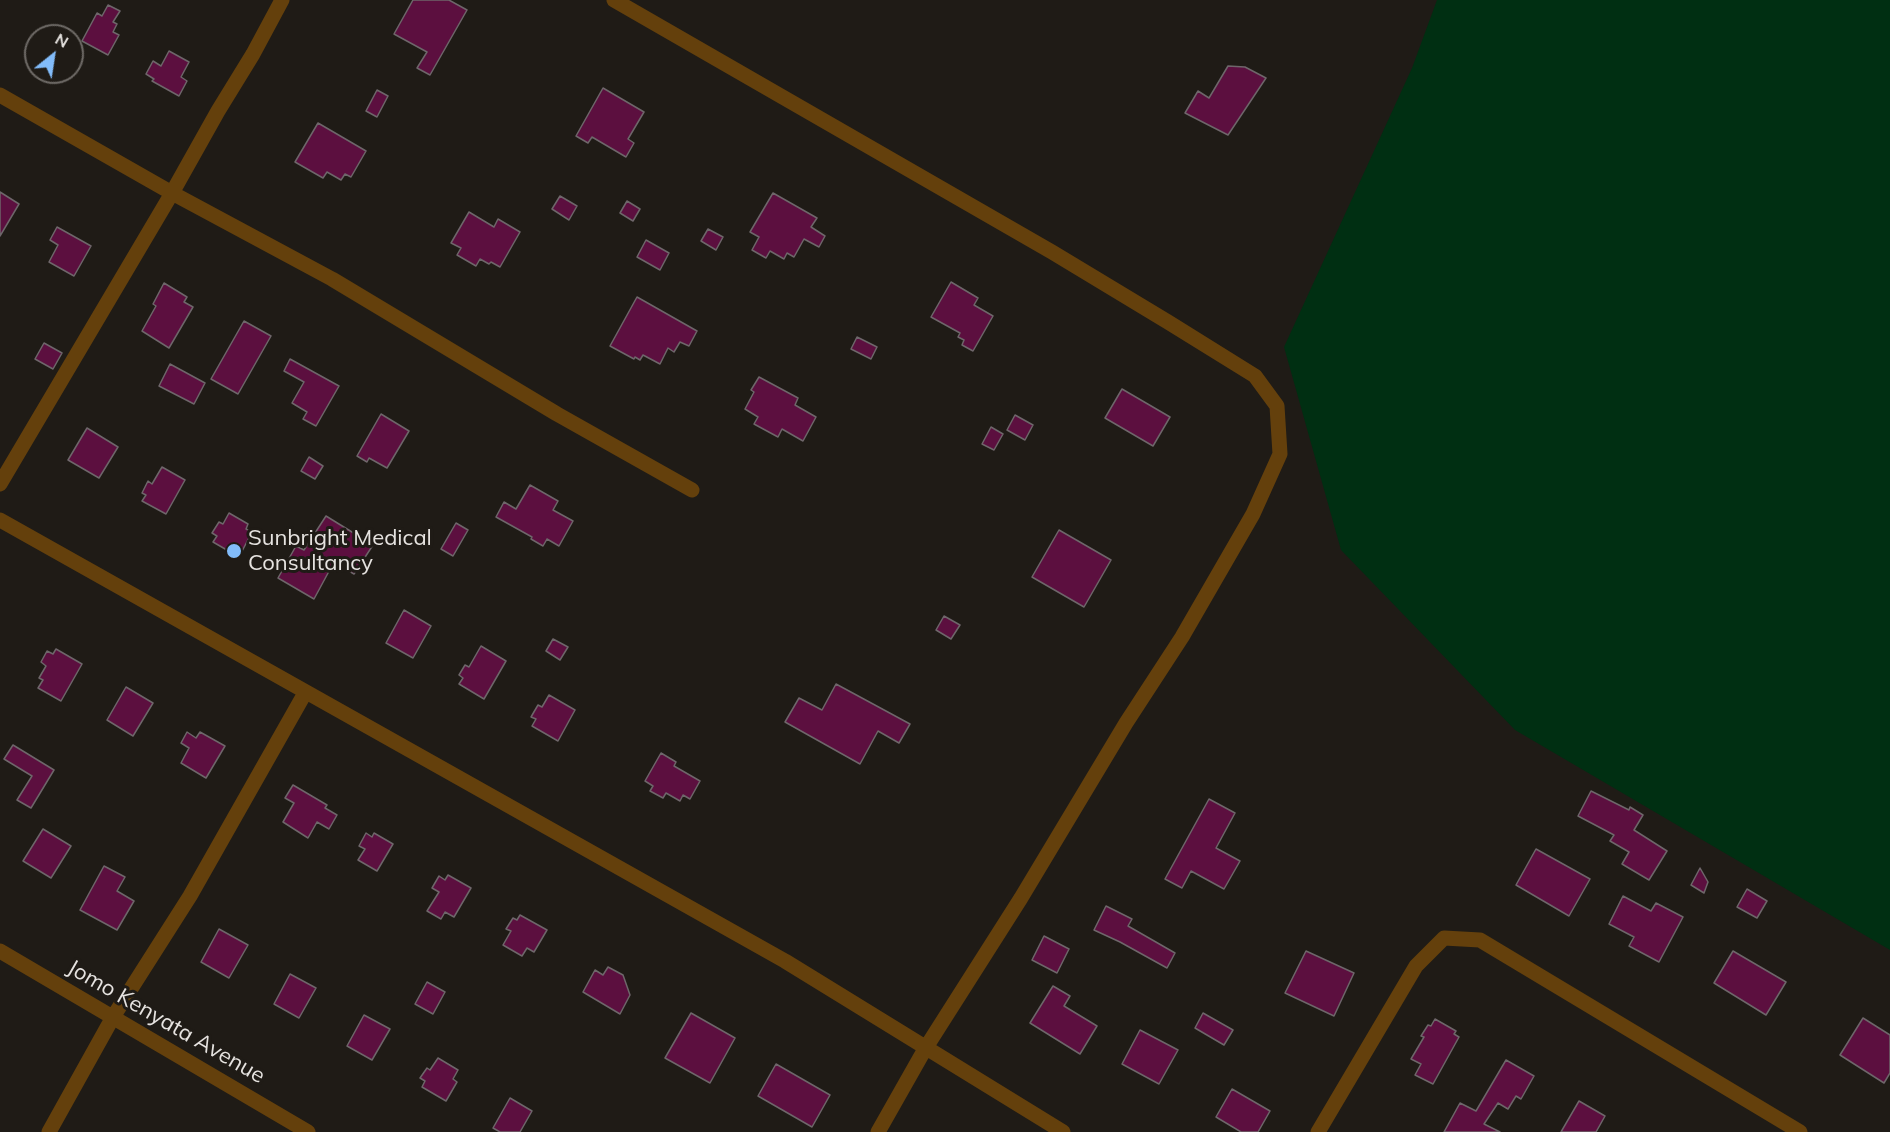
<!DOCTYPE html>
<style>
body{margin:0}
#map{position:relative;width:1890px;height:1132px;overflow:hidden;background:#1f1b16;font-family:Mulish,sans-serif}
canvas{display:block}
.north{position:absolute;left:24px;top:24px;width:60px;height:60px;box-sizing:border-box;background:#1f1b16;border:2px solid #6f6b67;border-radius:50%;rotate:30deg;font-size:16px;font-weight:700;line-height:24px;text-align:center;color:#e6e3e0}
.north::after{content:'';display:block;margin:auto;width:21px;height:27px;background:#82bcfa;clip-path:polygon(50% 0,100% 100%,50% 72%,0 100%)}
</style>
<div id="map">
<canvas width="1890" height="1132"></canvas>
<div class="north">N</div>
</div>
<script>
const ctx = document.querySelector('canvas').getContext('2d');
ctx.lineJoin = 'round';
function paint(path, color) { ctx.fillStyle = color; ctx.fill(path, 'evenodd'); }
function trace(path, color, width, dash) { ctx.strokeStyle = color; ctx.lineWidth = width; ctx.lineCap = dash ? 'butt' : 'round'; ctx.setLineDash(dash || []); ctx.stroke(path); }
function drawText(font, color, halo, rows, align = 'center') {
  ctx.font = font + ' Mulish,sans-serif'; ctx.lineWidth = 6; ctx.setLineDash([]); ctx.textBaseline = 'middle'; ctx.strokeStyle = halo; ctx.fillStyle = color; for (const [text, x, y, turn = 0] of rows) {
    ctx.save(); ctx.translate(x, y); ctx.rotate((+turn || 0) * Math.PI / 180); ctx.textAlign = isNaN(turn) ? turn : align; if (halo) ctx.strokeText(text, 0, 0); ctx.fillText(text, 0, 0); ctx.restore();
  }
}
const green = new Path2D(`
 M 1437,0 L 1890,0 L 1890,950 L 1515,730 L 1341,550 L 1284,347 L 1412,68 Z`);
const building = new Path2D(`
 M 413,0 L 449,0 L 467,10 L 430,75 L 417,68 L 427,52 L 394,34 Z
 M 108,5 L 120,11 L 113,22 L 117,24 L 113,32 L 119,35 L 108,55 L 82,41 L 97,13 L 102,16 Z
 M 169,51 L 189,62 L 181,77 L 187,81 L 179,96 L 152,81 L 154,79 L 146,74 L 153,61 L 161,66 Z
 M 1228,66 L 1245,67 L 1266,78 L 1228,135 L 1185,113 L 1198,91 L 1209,98 Z
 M 603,88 L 644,112 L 628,139 L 634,143 L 626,157 L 592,137 L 588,143 L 576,136 Z
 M 377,90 L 388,96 L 377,117 L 366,111 Z
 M 318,123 L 366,151 L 351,177 L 345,174 L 341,180 L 327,172 L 323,178 L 295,162 Z
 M 0,192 L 19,204 L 0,236 Z
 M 773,193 L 817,218 L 811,227 L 825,236 L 819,247 L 804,239 L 794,257 L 787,253 L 784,259 L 770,251 L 766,258 L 752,250 L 759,237 L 750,232 Z
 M 560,196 L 577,206 L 569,220 L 552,209 Z
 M 627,201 L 640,209 L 633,221 L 620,213 Z
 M 469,212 L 494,227 L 498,219 L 520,232 L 500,267 L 491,262 L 489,264 L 480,259 L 476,266 L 457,255 L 461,248 L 451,243 Z
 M 57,227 L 91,246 L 74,276 L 49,262 L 58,245 L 50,240 Z
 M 708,229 L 723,237 L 716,250 L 701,241 Z
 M 646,240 L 669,253 L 660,270 L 637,257 Z
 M 951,282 L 978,298 L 974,305 L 993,316 L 973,351 L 962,345 L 964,340 L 958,337 L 960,333 L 931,317 Z
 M 164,283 L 187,297 L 184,302 L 193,307 L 169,348 L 142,331 L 156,306 L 153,304 Z
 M 637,297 L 697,331 L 689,346 L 680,342 L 674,352 L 668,348 L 660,364 L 643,355 L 640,360 L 635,357 L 634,359 L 610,346 Z
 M 244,321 L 271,336 L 238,394 L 211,379 Z
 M 857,337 L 877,347 L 871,359 L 851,349 Z
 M 44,343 L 62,353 L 53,369 L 35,359 Z
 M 290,359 L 339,386 L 316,426 L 303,419 L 307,412 L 292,403 L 304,382 L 284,371 Z
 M 170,364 L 205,383 L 194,404 L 159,386 Z
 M 759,377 L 798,398 L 795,405 L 816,417 L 803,441 L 782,429 L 778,437 L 754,424 L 758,417 L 745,409 L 754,392 L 751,390 Z
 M 1122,389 L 1170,417 L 1153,446 L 1105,418 Z
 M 381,414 L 409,431 L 387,468 L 369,458 L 367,462 L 357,456 Z
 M 1015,415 L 1033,425 L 1025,440 L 1007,430 Z
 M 991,427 L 1003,434 L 994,450 L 982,444 Z
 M 87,428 L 118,447 L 99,478 L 68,460 Z
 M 309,457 L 323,466 L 315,479 L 301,471 Z
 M 162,467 L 185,480 L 166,514 L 142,501 L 146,495 L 142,493 L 148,481 L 152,484 Z
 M 530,485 L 558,501 L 553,510 L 573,521 L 559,546 L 547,539 L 543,546 L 531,539 L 532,537 L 496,517 L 504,502 L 516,509 Z
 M 229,513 L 248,524 L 246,529 L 252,532 L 239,557 L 213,542 L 217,536 L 212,533 L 219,522 L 223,524 Z
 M 326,516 L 373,545 L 354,574 L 334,562 L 314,599 L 278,578 L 296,546 L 304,550 Z
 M 456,523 L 468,530 L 453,556 L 441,549 Z
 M 1059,530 L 1111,560 L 1084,607 L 1032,577 Z
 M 404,610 L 431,626 L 413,658 L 386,643 Z
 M 944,616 L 960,625 L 951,639 L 936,630 Z
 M 553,639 L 568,647 L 560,660 L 546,651 Z
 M 481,646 L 506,661 L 484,699 L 459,684 L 463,678 L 459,675 L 465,665 L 469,667 Z
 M 56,649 L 82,664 L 61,701 L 38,688 L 43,680 L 39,678 L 46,666 L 41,662 L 47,651 L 53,654 Z
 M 836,684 L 910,724 L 899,743 L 878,731 L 860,764 L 785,722 L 799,698 L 822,710 Z
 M 126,687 L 153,703 L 133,736 L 107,720 Z
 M 549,695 L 575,710 L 558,741 L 532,726 L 536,719 L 531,717 L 538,705 L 542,707 Z
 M 187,732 L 196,738 L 200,732 L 225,746 L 206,778 L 181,763 L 189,748 L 181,743 Z
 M 13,745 L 54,770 L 31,808 L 17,800 L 32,776 L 4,759 Z
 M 661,753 L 676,762 L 674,766 L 700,781 L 690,799 L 683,795 L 680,801 L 666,793 L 663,798 L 650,791 L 653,786 L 645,781 Z
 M 293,785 L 327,805 L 325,808 L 337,815 L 329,829 L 317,822 L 308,838 L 283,822 L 294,803 L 285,798 Z
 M 1591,791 L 1629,810 L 1630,807 L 1643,815 L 1634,830 L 1667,851 L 1649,880 L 1622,864 L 1629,852 L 1610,841 L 1614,835 L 1578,816 Z
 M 1209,799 L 1235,813 L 1216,848 L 1240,861 L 1224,889 L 1191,871 L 1182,888 L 1165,879 Z
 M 43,829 L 71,846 L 51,878 L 23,861 Z
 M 366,833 L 372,837 L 374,833 L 393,844 L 377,871 L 358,860 L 365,849 L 359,846 Z
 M 1536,849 L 1590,879 L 1569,916 L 1516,885 Z
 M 104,866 L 125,877 L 117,891 L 134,901 L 117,930 L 80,910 Z
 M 1700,868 L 1708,882 L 1704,893 L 1691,885 Z
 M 448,875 L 471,888 L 454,917 L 445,912 L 441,919 L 427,911 L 439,892 L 432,888 L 439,876 L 445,880 Z
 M 1747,889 L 1767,901 L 1757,918 L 1737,907 Z
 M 1623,896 L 1651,911 L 1656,903 L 1683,917 L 1659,962 L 1629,946 L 1634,937 L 1609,924 Z
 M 1106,906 L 1132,919 L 1128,926 L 1175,953 L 1167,968 L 1120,942 L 1094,930 Z
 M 520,915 L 547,930 L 534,952 L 527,948 L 522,956 L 503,945 L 511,931 L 506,929 L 513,918 L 517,920 Z
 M 219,929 L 248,945 L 229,978 L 201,962 Z
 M 1044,936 L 1069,949 L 1057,973 L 1032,960 Z
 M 1306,951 L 1354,973 L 1334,1016 L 1285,993 Z
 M 1733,951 L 1786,982 L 1766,1015 L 1714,983 Z
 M 608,967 L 623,975 L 630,995 L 620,1014 L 583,992 L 595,970 L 603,975 Z
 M 290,974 L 316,988 L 299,1018 L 274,1004 Z
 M 427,982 L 445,992 L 433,1014 L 415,1004 Z
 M 1053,986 L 1070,996 L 1064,1006 L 1097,1026 L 1080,1054 L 1030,1023 Z
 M 691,1013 L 735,1038 L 710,1083 L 665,1058 Z
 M 1203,1013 L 1233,1030 L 1224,1045 L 1195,1028 Z
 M 364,1015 L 390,1029 L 372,1060 L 347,1046 Z
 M 1863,1018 L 1890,1035 L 1890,1073 L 1884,1083 L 1840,1055 Z
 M 1435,1019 L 1456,1031 L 1454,1034 L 1459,1037 L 1433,1084 L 1415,1075 L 1421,1064 L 1411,1059 L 1424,1037 L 1421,1036 L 1428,1025 L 1431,1026 Z
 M 1140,1030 L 1178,1050 L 1159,1084 L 1122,1064 Z
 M 438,1058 L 458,1070 L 453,1079 L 457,1082 L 446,1101 L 422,1087 L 425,1081 L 420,1078 L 427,1068 L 430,1070 Z
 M 1506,1060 L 1534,1076 L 1521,1099 L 1516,1096 L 1508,1109 L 1498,1103 L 1484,1124 L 1500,1132 L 1444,1132 L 1460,1103 L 1476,1111 Z
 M 776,1064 L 830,1095 L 812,1127 L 758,1096 Z
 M 1232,1089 L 1270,1111 L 1258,1132 L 1241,1132 L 1216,1117 Z
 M 510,1098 L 532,1111 L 520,1132 L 500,1132 L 493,1128 Z
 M 1579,1101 L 1605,1116 L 1596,1132 L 1561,1132 Z`);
const minor = new Path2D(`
 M 614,0 L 1052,252 L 1168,322 L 1255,376 L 1277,406 L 1280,454 L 1253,514 L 1182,637 L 1126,723 L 1021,898 L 925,1049 L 878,1132
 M 0,95 L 172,193 L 332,279 L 557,414 L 692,490
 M 0,484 L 172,193 L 218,111 L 253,54 L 282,0
 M 0,520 L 785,961 L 1063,1132
 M 0,951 L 308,1132
 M 49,1132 L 113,1017 L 190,896 L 305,693
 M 1318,1132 L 1416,966 L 1444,938 L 1480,940 L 1800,1132`);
const markers = [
 [234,551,8,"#82bcfa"]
];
const poiNames = [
 ["Sunbright Medical",248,538],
 ["Consultancy",248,563]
];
const streetNames = [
 ["Jomo Kenyata Avenue",166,1022,30]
];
paint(green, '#002f12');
paint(building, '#5c0f3f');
trace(building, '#6e666a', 1.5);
trace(minor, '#64400c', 15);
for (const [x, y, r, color] of markers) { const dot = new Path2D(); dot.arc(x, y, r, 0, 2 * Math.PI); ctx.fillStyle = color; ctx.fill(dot); trace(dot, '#1f1b16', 2); }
drawText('22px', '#e6e3e0', '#1f1b16', poiNames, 'left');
drawText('22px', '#e6e3e0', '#1f1b16', streetNames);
</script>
